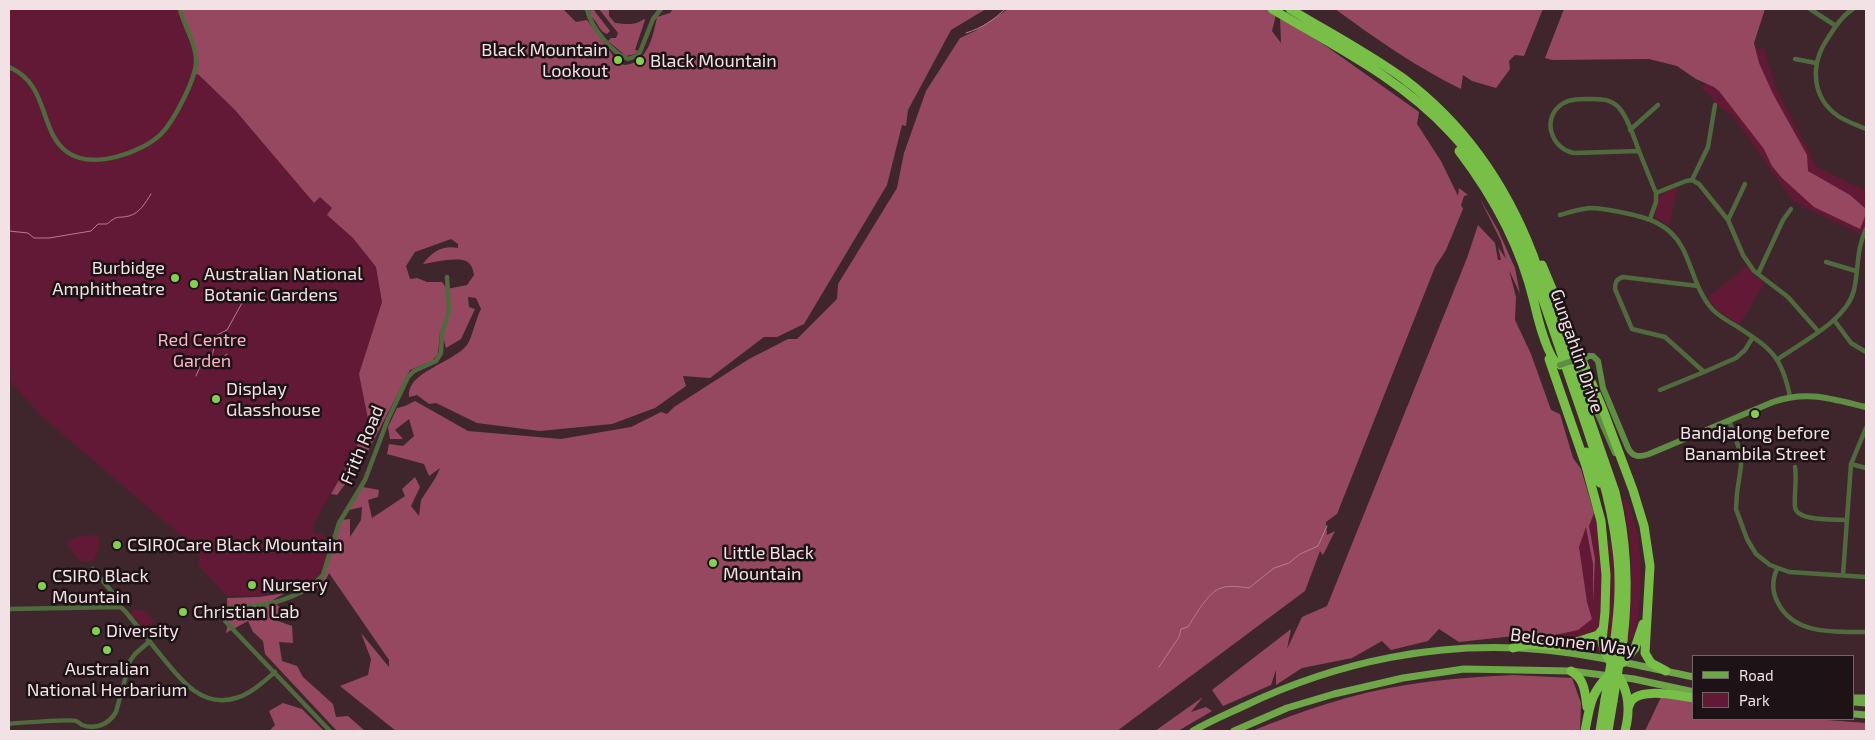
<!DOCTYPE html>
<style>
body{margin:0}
#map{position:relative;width:1875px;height:740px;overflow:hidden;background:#3e262c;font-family:"Exo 2",sans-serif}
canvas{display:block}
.frame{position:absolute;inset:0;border:10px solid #f2e1e5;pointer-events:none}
.legend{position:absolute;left:1692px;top:655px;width:162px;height:65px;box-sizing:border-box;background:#1d1215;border:1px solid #726568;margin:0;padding:6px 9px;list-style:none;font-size:15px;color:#f2e1e5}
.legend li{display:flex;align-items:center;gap:10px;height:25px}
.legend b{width:25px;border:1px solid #726568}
</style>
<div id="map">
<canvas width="1875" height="740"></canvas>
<div class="frame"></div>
<ul class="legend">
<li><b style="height:6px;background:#6da747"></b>Road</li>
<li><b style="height:14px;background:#621935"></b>Park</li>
</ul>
</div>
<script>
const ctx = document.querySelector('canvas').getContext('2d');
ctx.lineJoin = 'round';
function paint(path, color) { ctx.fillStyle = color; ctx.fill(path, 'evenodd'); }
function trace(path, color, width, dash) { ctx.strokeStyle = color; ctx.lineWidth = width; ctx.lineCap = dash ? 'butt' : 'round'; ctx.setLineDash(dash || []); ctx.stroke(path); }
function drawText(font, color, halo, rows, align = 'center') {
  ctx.font = font + ' "Exo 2",sans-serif'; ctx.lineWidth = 5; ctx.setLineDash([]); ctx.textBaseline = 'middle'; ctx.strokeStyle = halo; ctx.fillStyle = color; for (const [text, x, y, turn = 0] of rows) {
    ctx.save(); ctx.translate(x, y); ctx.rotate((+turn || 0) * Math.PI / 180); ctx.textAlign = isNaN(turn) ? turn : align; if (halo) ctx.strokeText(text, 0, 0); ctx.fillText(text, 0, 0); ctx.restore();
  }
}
const green = new Path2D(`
 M 9,9 L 180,9 L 188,31 L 199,75 L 235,110 L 314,203 L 320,197 L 333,208 L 327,215 L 353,238 L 376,267 L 382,302 L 359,374 L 368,419 L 354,453 L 322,509 L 314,525 L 313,533 L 322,533 L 330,544 L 323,570 L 316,580 L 266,595 L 227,596 L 198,565 L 200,558 L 184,538 L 39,414 L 9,380 Z
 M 1744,47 L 1764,49 L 1776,88 L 1817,167 L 1866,191 L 1866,237 L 1793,201 L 1732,115 L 1719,107 L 1708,93 L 1700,88 Z
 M 1678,186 L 1669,226 L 1656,217 L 1655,215 L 1659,196 Z
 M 1747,266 L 1756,277 L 1765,283 L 1739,325 L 1717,310 L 1707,298 Z
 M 1622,498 L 1628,500 C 1632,514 1637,528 1639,542 C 1642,559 1643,632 1629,641 C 1624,644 1615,642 1610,639 C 1605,629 1608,620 1609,609 C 1611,587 1604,560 1608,541 L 1611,541 L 1628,640 C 1633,592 1634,546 1622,498 Z
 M 1594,513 L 1599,538 L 1603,587 L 1600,630 L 1566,643 L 1541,638 L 1578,630 L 1592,619 L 1587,602 L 1579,547 L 1586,526 L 1593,564 L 1593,590 L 1595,559 L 1589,526 Z
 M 100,535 L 98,551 L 97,551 L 94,561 L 81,562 L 67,545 C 73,533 88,536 100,535 Z
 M 133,610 L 145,611 L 153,620 L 152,624 L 146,629 L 142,629 L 130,615 Z
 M 1599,637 L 1601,652 L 1569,648 Z`);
const forest = new Path2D(`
 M 180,9 L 563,9 L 576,22 L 587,20 L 612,54 L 614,59 L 624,65 C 647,64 653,37 657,17 L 670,13 L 673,9 L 986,9 L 951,30 L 908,110 L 906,126 L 902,125 L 887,185 L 804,324 L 777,337 L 764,337 L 710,378 L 683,376 L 686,386 L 655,408 L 612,424 L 540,431 L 477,423 L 436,403 L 429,404 L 417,395 L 409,397 C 406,372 453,363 467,345 C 472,338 476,318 481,309 L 476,298 L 468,297 L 469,307 L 475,309 L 461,339 L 446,348 L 442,333 L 445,323 L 440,332 L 438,354 L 432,361 L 410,370 L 363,461 L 337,495 L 331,494 L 354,453 L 368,419 L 359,374 L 382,302 L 376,267 L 353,238 L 327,215 L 332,208 L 320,197 L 314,203 L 235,110 L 199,75 L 194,73 L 196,54 ZM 451,239 L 458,244 L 458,248 C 442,245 432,252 423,264 C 434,262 456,257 466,261 C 472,264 473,270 474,275 L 467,285 L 447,289 L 442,282 L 427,282 L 417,278 L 410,279 L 406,266 L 415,252 Z
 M 593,9 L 610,31 L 607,34 C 598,31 598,21 591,17 L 590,11 Z
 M 599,9 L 609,9 L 609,16 L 615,23 C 626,24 635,26 644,19 L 645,20 L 635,50 L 638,50 L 635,54 L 626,56 L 608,41 L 611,38 L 616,38 L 618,33 Z
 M 1008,9 L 1266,9 L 1276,15 L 1272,31 L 1281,43 L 1280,18 L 1323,44 L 1419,112 L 1417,124 L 1441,161 L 1458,196 L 1459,188 L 1468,195 L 1464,196 L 1461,205 L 1463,209 L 1446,250 L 1435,267 L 1337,514 L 1326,522 L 1327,535 L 1335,531 L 1323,555 L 1320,551 L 1305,591 L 1117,731 L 396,731 L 340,686 L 368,675 L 371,659 L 361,633 L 389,667 L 389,660 L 329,573 L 321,590 L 315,587 L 323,578 L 341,520 L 350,519 L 350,537 L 361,520 L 362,507 L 349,510 L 363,487 L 379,490 L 378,497 L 368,500 L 372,518 L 405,496 L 402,489 L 415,477 L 420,487 L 411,506 L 419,516 L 421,500 L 436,477 L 440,468 L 429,476 L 424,464 L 387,454 L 389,444 L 403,446 L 414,436 L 409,419 L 395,430 L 403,439 L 390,439 L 388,427 L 397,408 L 405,406 L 415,401 L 468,431 L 561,439 L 631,427 L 661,412 L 667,414 L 674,407 L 749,359 L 788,339 L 797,339 L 837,299 L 838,284 L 897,188 L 904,153 L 926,91 L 960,38 L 975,31 Z
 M 1335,9 L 1543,9 L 1524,56 L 1515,55 L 1509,61 L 1510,69 L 1496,88 L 1472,81 L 1463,75 L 1461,89 C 1416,67 1375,38 1335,9 Z
 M 1564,9 L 1765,9 L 1754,43 L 1759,63 L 1773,94 L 1807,155 L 1808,171 L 1850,195 L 1866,209 L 1866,214 L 1860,229 L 1814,207 L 1782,178 L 1772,166 L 1764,149 L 1719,91 L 1714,87 L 1696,79 L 1677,66 L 1649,59 L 1552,60 L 1545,58 Z
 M 1479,197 L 1498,230 L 1515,268 L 1520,294 L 1509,270 L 1516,297 L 1515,320 L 1531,354 L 1551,410 L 1560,414 L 1573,458 L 1581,469 L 1594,513 L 1589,526 L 1595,559 L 1593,604 L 1593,564 L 1586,527 L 1579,547 L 1587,602 L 1592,619 L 1578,630 L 1541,638 L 1514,636 L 1459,642 L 1439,629 L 1428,641 L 1391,650 L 1382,641 L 1352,658 L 1302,668 L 1276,685 L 1276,670 L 1271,685 L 1223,706 L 1212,690 L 1291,629 L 1287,649 L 1302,617 L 1327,606 L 1467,258 L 1478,225 L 1495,243 L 1498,260 L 1501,260 L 1498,247 L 1506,259 L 1501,241 Z
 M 285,593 L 273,600 L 280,608 L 275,620 L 292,626 L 293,643 L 279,642 L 282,661 L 297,666 L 303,677 L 333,704 L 336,717 L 348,716 L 365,731 L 337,731 L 265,654 L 263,641 L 253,632 L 248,621 L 226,633 L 228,623 L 227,598 L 259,597 Z
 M 1513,675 L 1572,678 L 1581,703 L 1580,731 L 1252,731 C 1302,711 1353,693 1406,685 C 1441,679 1477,677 1513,675 Z
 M 1662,695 L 1694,701 L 1694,719 L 1814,719 L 1866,723 L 1866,731 L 1645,731 Z
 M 1203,697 L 1191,712 L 1206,707 L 1212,711 L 1178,731 L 1155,731 Z
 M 283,703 L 302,709 L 324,731 L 269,731 L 275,725 L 269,711 Z`);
const stream = new Path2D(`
 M 966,33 C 982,28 994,20 1005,9
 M 9,231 L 28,233 L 34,238 L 49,238 L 91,231 L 98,224 L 107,224 C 119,214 116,219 129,216 C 140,213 145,203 151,194
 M 99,291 L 104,294
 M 90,293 L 97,291
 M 209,369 L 227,354
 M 196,376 L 202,362 L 212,356 L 217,335 L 227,330 L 242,303
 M 1159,667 L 1179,637 L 1181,629 L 1188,627 C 1195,616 1208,592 1221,588 C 1230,585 1241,587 1249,588 L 1274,568 L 1289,563 L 1300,554 L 1318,546 L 1327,526`);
const street = new Path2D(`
 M 587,9 C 590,26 612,53 628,59 L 636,56 L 640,52 L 653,19 L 661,9
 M 1810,9 L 1836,26
 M 1853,9 C 1842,16 1835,27 1828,38 C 1810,64 1811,97 1838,116 C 1847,122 1857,125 1866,129
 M 1795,59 L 1816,63
 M 9,67 C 50,85 38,130 67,152 C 92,170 142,153 161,134 C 174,121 195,80 196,63 C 197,44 184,27 180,9
 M 1630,130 L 1658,105
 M 1639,151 C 1634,138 1629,120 1620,109 C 1613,100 1603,99 1593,99 C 1583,99 1571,98 1562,104 C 1541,118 1551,149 1574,153 L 1639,151 L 1656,193 L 1656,202 L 1650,219
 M 1692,180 L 1699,184 L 1728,220 L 1743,255 L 1754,271 L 1788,297 L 1818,331
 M 1656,193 L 1686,181 L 1692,180 L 1708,147 L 1715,105
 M 1560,215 C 1570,212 1579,209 1590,208 C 1600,208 1610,210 1620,212 C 1646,217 1670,223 1683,249 C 1693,269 1697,293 1713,310 C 1720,317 1729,322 1738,327 C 1771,349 1782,356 1790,397
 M 1728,220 L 1745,184
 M 1826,262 L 1856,271
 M 1758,274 L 1783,220 L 1791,209
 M 1698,286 L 1623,277 C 1616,279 1615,283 1615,289 L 1632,329 L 1665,337 L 1704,372 L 1736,358 L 1745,350 L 1753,337
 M 1834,320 L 1851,343 L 1866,352
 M 1778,359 C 1802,342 1847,320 1854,290 C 1859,268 1856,250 1866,229
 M 1660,390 L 1704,372
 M 1729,420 L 1741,454 L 1741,466 L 1737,493 L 1736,509 L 1747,539 L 1756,554 L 1770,565 L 1789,572 L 1866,577
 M 1851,464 L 1866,468
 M 1795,467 C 1797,481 1794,494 1795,507 C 1797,522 1835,519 1846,520
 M 93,569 L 116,597 L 116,603 L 125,611 C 135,623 144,635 154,647 C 175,672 198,710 236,698 C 251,694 263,682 275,672
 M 1777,569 C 1772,580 1772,592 1778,603 C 1794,635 1835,632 1866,632
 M 1843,575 L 1851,464 L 1866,428
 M 9,609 L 120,607
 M 9,724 C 14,723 72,719 76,721 C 78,721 80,724 82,725 C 96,730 109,724 116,712 L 130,661 L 135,654 L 150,641
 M 330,731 L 225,621 L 222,612 C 231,605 245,607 256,606 C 279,603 308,593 323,575 L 339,523 L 365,480 L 388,419 L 408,377 L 414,371 L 436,361 L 441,353 L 442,333 L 449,310 L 447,277`);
const secondary = new Path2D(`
 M 1587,356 L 1593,356 L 1598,361 L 1603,388 L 1628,448 C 1633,458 1640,457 1649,454 L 1773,402 C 1807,390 1832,399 1866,407
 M 1580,362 L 1580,370 L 1589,393
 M 1594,405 L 1615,453`);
const primary = new Path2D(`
 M 1854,698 L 1866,698
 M 1854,702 L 1866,703
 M 1854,714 L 1866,715
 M 1193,731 C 1210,721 1227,714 1244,706 C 1338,661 1441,640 1545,650 C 1595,655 1644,667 1694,677
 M 1234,731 L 1287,708 L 1334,694 L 1403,678 L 1464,669 L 1571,671 L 1634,679 L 1694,692`);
const highway = new Path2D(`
 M 1272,9 C 1334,46 1400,78 1450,132 C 1513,198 1538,286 1567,370 C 1587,429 1610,488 1617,550 C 1621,580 1619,609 1615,638
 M 1290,9 C 1328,32 1368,53 1404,79 C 1464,124 1506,185 1533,255 L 1615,492 C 1627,541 1629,589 1623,640
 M 1459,151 C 1494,197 1521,247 1534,302 C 1537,315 1548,362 1560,365
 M 1542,265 L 1603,410 L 1633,490 L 1644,526 L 1650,566 L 1645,653 L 1651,663 L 1666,671
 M 1549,359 L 1586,466 L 1601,521 L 1606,575 L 1605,612 L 1602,641 L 1604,650 L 1610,661
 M 1587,390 L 1593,409
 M 1586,452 L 1600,483
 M 1513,648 L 1529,644 L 1559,646 L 1567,645 L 1598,635 L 1603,629
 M 1622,663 L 1635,648 L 1643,624
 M 1571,671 C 1585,679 1585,693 1587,707
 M 1619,677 C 1630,694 1630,712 1625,731
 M 1629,706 C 1633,685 1679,696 1694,698
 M 1585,731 C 1590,706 1590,694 1609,675
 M 1600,731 L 1605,700
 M 1608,731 L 1613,701`);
const secondaryBridge = new Path2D(`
 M 1580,362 L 1587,357
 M 1560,365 L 1575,360`);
const highwayBridge = new Path2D(`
 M 1605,700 L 1615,638
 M 1613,701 L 1623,640`);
const markers = [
 [618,60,5,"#83d04e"],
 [640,61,5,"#83d04e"],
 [175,278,5,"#83d04e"],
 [194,284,5,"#83d04e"],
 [216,399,5,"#83d04e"],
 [1755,414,5,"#83d04e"],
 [117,545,5,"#83d04e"],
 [713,563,5,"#83d04e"],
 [252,585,5,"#83d04e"],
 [42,586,5,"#83d04e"],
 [183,612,5,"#83d04e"],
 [96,631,5,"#83d04e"],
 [107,650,5,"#83d04e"]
];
const poiNames = [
 ["Black Mountain",608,50,"right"],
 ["Lookout",608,71,"right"],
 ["Black Mountain",650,61],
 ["Burbidge",165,268,"right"],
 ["Amphitheatre",165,289,"right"],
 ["Australian National",204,274],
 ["Botanic Gardens",204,295],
 ["Display",226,389],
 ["Glasshouse",226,410],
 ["Bandjalong before",1755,433,"center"],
 ["Banambila Street",1755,454,"center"],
 ["CSIROCare Black Mountain",127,545],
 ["Little Black",723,553],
 ["Mountain",723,574],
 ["CSIRO Black",52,576],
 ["Mountain",52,597],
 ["Nursery",262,585],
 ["Christian Lab",193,612],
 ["Diversity",106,631],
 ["Australian",107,669,"center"],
 ["National Herbarium",107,690,"center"]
];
const parkNames = [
 ["Red Centre",202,340],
 ["Garden",202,361]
];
const streetNames = [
 ["Gungahlin Drive",1577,351,71],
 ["Frith Road",362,445,-67],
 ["Belconnen Way",1573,642,7]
];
paint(green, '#621935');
paint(forest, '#964861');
trace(stream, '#b77b8d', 1);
trace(street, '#4f6b3e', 4.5);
trace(secondary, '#608d44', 6);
trace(primary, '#6da747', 7);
trace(highway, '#78bf48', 9);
trace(secondaryBridge, '#608d44', 6);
trace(highwayBridge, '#78bf48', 9);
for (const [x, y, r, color] of markers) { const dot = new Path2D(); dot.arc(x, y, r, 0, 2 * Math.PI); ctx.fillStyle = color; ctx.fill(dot); trace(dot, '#1d1215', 2); }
drawText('18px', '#f2e1e5', '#1d1215', poiNames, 'left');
drawText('18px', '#fab5c7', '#1d1215', parkNames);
drawText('18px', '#f2e1e5', '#1d1215', streetNames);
</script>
